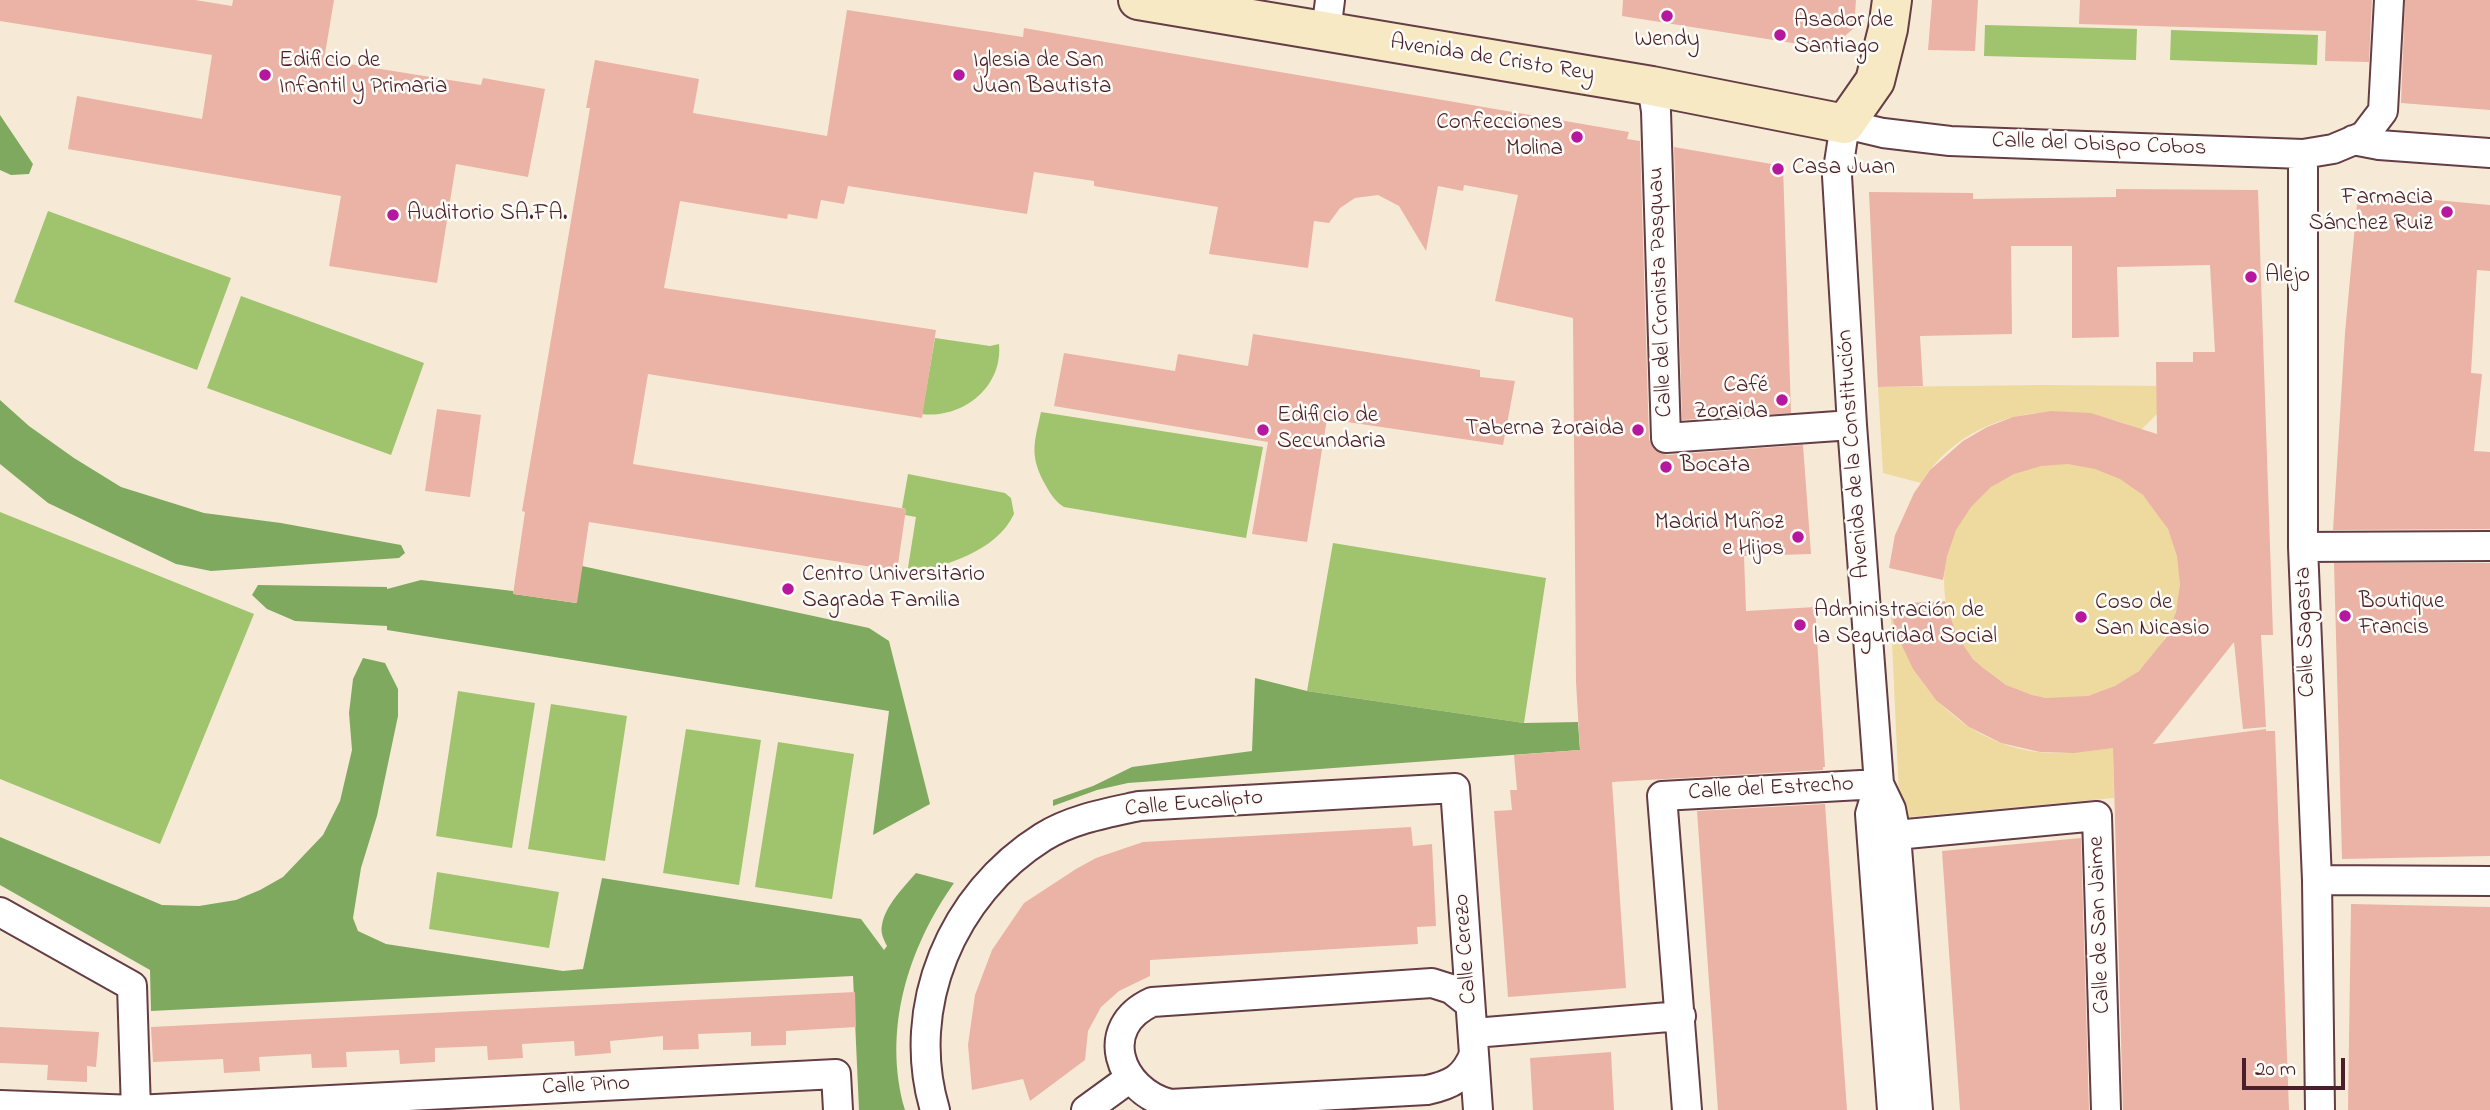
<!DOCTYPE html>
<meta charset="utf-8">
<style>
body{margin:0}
#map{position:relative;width:2490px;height:1110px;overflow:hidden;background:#f6ead6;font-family:"Indie Flower",sans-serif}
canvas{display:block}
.scale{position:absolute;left:2242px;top:1058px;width:103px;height:32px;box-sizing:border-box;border:4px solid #4a1f2b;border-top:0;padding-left:9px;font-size:21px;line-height:24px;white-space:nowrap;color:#4a1f2b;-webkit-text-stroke:5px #fdfcf7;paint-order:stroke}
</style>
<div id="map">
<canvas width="2490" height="1110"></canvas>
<div class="scale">20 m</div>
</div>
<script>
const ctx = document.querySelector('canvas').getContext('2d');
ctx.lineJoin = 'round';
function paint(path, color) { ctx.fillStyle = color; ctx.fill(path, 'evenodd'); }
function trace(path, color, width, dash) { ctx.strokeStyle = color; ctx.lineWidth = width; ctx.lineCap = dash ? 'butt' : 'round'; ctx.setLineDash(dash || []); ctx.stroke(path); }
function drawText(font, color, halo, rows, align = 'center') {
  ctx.font = font + ' "Indie Flower",sans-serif'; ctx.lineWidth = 5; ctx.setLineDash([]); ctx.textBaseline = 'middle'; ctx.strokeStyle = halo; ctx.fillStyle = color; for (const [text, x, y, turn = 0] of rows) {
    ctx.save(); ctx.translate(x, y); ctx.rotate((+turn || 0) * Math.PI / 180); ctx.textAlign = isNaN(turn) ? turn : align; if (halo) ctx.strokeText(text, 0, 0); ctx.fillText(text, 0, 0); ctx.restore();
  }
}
const green = new Path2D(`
 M 1985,25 L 2137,29 L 2136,60 L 1984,56 Z
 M 2171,30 L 2318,35 L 2317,65 L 2170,60 Z
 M 48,211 L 231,278 L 197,370 L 14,302 Z
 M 241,296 L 424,363 L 391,455 L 207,388 Z
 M 935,338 L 990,346 L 999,344 C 1003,387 963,419 922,414 Z
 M 1041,412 L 1263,447 L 1246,538 L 1064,507 C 1056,502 1051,495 1046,486 C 1029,456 1034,444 1041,412 Z
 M 908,474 L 1005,493 L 1011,498 L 1014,514 C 996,552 945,566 907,574 L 916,517 L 905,515 L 906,509 L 902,508 Z
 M 0,512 L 254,614 L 160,844 L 0,779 Z
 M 1333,543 L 1546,578 L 1524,723 L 1307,691 Z
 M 458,691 L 535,703 L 512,848 L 436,836 Z
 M 551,704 L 627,716 L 605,861 L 528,849 Z
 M 686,729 L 761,740 L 739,885 L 663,873 Z
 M 778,742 L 854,754 L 832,899 L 755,887 Z
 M 437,872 L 559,892 L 549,948 L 429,929 Z`);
const forest = new Path2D(`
 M 0,115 L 33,164 L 29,174 L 11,175 L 0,170 Z
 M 0,400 L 29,426 L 74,458 L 121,487 L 204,513 L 281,523 L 401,545 L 405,553 L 399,558 L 211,571 L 176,564 L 48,503 L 0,464 Z
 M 582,566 L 869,628 L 889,641 L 930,804 L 873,835 L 889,711 L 387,630 L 387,626 L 295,621 L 267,609 L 252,595 L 258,585 L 387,587 L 387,589 L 421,580 L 513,591 L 514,594 L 576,603 Z
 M 363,658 L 385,663 L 398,689 L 398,716 L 377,816 L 361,868 L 353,918 L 358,931 L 386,944 L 563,971 L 583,969 L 602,878 L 861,919 L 884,950 L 887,946 C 884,940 880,933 882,925 C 885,906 903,888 916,873 L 954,883 C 908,948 882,1031 905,1110 L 859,1110 L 853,976 L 151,1011 L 150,970 L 0,885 L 0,837 L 162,905 L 199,906 L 236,900 L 260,890 L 283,877 L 323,835 L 340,801 L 352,750 L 349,713 L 353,679 Z
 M 1255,678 L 1307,691 L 1524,723 L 1578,722 L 1580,750 L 1128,783 L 1097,790 L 1053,806 L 1053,800 L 1093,786 L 1132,767 L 1252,751 Z`);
const sand = new Path2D(`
 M 2041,385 L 2180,386 L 2181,390 L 2141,430 C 2067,396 1967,408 1921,483 L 1883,473 L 1878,387 Z
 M1944 581a118 118 0 1 1 236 0a118 118 0 1 1-236 0Z
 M 1890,598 C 1900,676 1958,742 2038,752 C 2063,755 2088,751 2113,747 L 2114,798 L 1900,818 Z`);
const building = new Path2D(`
 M 0,0 L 195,0 L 232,6 L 233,0 L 334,0 L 324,60 L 481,85 L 483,78 L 545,89 L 528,177 L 456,164 L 437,283 L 329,266 L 341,196 L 68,149 L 77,96 L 202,119 L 212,55 L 0,21 Z
 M 1623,0 L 1856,0 L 1854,28 L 1830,49 L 1622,16 Z
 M 1932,0 L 1978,0 L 1975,51 L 1928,50 Z
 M 2080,0 L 2372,0 L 2369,62 L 2325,61 L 2326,31 L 2079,24 Z
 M 2405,0 L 2490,0 L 2490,110 L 2401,103 Z
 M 847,10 L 1023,37 L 1024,28 L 1629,132 L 1627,139 L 1640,141 L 1649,439 L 1652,446 L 1658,452 L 1667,455 L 1803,445 L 1811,554 L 1744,556 L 1746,611 L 1815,607 L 1825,767 L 1823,767 L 1823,770 L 1612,782 L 1626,988 L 1508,997 L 1494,811 L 1512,810 L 1510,790 L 1517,790 L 1514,755 L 1580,750 L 1576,682 L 1573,318 L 1495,301 L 1518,195 L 1464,185 L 1463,191 L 1438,186 L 1426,251 L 1399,206 L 1378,195 L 1355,198 L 1340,208 L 1329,223 L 1314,221 L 1308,268 L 1209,254 L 1218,207 L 1094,186 L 1094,181 L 1034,172 L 1027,214 L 848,186 L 844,204 L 821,200 L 817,219 L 788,214 L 787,219 L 680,201 L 664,288 L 936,330 L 922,418 L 648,374 L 633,464 L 906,509 L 897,571 L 589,522 L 577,603 L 513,594 L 525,512 L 522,511 L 590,108 L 586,108 L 595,60 L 699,79 L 693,113 L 827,136 Z
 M 1674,147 L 1783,166 L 1791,413 L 1682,420 Z
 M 2116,189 L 2258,190 L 2273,635 L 2261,635 L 2266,727 L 2243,729 L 2234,642 L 2153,744 L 2266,729 L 2266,731 L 2275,731 L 2289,1110 L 2123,1110 L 2113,748 L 2074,753 L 2040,752 L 2001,743 L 1969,727 L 1936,700 L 1913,669 L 1897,635 L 1889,604 L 1945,601 L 1957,636 L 1973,659 L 1983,668 L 2006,685 L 2032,695 L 2046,698 L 2088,696 L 2115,686 L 2139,671 L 2166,638 L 2176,612 L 2180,584 L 2177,556 L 2168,529 L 2143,495 L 2120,479 L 2095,469 L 2068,464 L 2041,466 L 2014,474 L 1991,487 L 1971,507 L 1956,530 L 1947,556 L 1943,580 L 1889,568 L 1895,535 L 1914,493 L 1930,470 L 1963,441 L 1987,427 L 2013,417 L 2051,411 L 2091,413 L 2157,434 L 2156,362 L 2193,362 L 2193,352 L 2215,352 L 2210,265 L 2117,267 L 2119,337 L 2072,338 L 2072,246 L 2011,246 L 2012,334 L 1920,336 L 1923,386 L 1878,387 L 1869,192 L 1973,193 L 1973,199 L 2116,197 Z
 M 2358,193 L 2490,205 L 2490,271 L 2477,270 L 2471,373 L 2482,374 L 2474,451 L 2490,452 L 2490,529 L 2333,530 L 2345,333 Z
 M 1253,334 L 1480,370 L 1480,377 L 1515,381 L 1503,445 L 1327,419 L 1307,542 L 1252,534 L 1268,442 L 1054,406 L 1064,353 L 1175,371 L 1178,354 L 1248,366 Z
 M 437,409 L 481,415 L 470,497 L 425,491 Z
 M 2334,563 L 2490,563 L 2490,856 L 2342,859 Z
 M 1825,804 L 1847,1110 L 1718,1110 L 1697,811 Z
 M 1411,827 L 1413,846 L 1432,844 L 1436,926 L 1417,927 L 1418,944 L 1150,960 L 1150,976 L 1119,991 L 1101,1007 L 1088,1031 L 1085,1060 L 1030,1101 L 1023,1079 L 972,1090 L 968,1045 L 975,995 L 992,950 L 1024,903 L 1076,869 L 1096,858 L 1143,842 Z
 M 2081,838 L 2089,1110 L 1960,1110 L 1942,851 Z
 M 2351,904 L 2490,907 L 2490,1110 L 2348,1110 Z
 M 855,992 L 856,1027 L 786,1031 L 786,1045 L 751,1046 L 751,1032 L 698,1034 L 699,1049 L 663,1050 L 663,1036 L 610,1041 L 611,1053 L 575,1056 L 574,1041 L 522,1044 L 523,1058 L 488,1060 L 487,1046 L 435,1048 L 435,1062 L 400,1064 L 399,1050 L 346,1052 L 347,1067 L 312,1068 L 311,1054 L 259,1057 L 260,1071 L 224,1073 L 223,1059 L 153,1062 L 151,1027 Z
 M 0,1027 L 99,1032 L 96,1067 L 87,1066 L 87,1082 L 47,1080 L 48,1065 L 0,1063 Z
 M 1611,1052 L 1614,1110 L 1533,1110 L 1530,1058 Z`);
const street = new Path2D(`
 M 1326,32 L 1330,0
 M 1652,86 L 1656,111 L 1666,438 L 1852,425
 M 2353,140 L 2379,145 L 2490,153
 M 2303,154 L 2303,547 L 2317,880 L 2320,1110
 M 2303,547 L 2490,546
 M 1879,784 L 1870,814 L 1892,1110
 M 1896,835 L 2097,816 L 2106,1110
 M 2317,880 L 2490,881
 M 0,912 L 132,986 L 136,1110
 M 1470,1004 L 1451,989 L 1432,983 L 1152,1002 C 1097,1027 1118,1090 1170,1104 L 1427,1090 C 1451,1085 1465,1078 1474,1054
 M 1474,1033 L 1681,1016
 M 0,1105 L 136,1110 L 836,1074 L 838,1110
 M 935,1110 C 904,1007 952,894 1043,837 C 1072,819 1107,813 1139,806 L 1455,788 L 1478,1110
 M 1086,1110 L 1130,1078
 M 1687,1110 L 1662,796 L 1879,784
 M 1918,1110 L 1896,835 L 1891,809 L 1879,784 L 1852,425 L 1837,176 L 1845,124 L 1883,133 L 1950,141 L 2303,154 L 2333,149 L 2364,136 L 2383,111 L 2389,0`);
const secondary = new Path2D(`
 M 1138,0 L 1652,86 L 1845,124 L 1875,81 L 1888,29 L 1892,0`);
const markers = [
 [1667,16,7,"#b5179e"],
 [1780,35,7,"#b5179e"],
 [265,75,7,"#b5179e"],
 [959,75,7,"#b5179e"],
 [1577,137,7,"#b5179e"],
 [1778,169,7,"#b5179e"],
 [2447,212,7,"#b5179e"],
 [393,215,7,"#b5179e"],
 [2251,277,7,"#b5179e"],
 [1782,400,7,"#b5179e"],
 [1263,430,7,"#b5179e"],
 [1638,430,7,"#b5179e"],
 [1666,467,7,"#b5179e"],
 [1798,537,7,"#b5179e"],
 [788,589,7,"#b5179e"],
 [2345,616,7,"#b5179e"],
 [2081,617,7,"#b5179e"],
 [1800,625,7,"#b5179e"]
];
const poiNames = [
 ["Asador de",1794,22],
 ["Santiago",1794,48],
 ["Wendy",1667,41,"center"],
 ["Edificio de",279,62],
 ["Infantil y Primaria",279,88],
 ["Iglesia de San",973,62],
 ["Juan Bautista",973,88],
 ["Confecciones",1563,124,"right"],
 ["Molina",1563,150,"right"],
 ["Casa Juan",1792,169],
 ["Farmacia",2433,199,"right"],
 ["Sánchez Ruiz",2433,225,"right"],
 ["Auditorio SA.FA.",407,215],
 ["Alejo",2265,277],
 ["Café",1768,387,"right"],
 ["Zoraida",1768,413,"right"],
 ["Edificio de",1277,417],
 ["Secundaria",1277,443],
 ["Taberna Zoraida",1624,430,"right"],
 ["Bocata",1680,467],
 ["Madrid Muñoz",1784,524,"right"],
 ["e Hijos",1784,550,"right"],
 ["Centro Universitario",802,576],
 ["Sagrada Familia",802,602],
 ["Boutique",2359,603],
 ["Francis",2359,629],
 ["Coso de",2095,604],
 ["San Nicasio",2095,630],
 ["Administración de",1814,612],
 ["la Seguridad Social",1814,638]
];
const streetNames = [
 ["Avenida de Cristo Rey",1492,60,9],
 ["Calle del Obispo Cobos",2099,146,2],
 ["Calle del Cronista Pasquau",1662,292,-92],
 ["Avenida de la Constitución",1855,454,-94],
 ["Calle Sagasta",2307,632,-92],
 ["Calle del Estrecho",1771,790,-3],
 ["Calle Eucalipto",1194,805,-5],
 ["Calle de San Jaime",2101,925,-92],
 ["Calle Cerezo",1467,949,-94],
 ["Calle Pino",586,1087,-3]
];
paint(green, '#a0c36d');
paint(forest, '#80a960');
paint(sand, '#eeda9e');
paint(building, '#eab3a6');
trace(street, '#643d45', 32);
trace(secondary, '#643d45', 42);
trace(street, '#fff', 28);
trace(secondary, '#f7e9c3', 38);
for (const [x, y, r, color] of markers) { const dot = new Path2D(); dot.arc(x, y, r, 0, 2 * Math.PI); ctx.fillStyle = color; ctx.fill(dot); trace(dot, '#fdfcf7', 2.5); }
drawText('23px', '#4a1f2b', '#fdfcf7', poiNames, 'left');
drawText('23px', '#4a1f2b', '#fdfcf7', streetNames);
</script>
